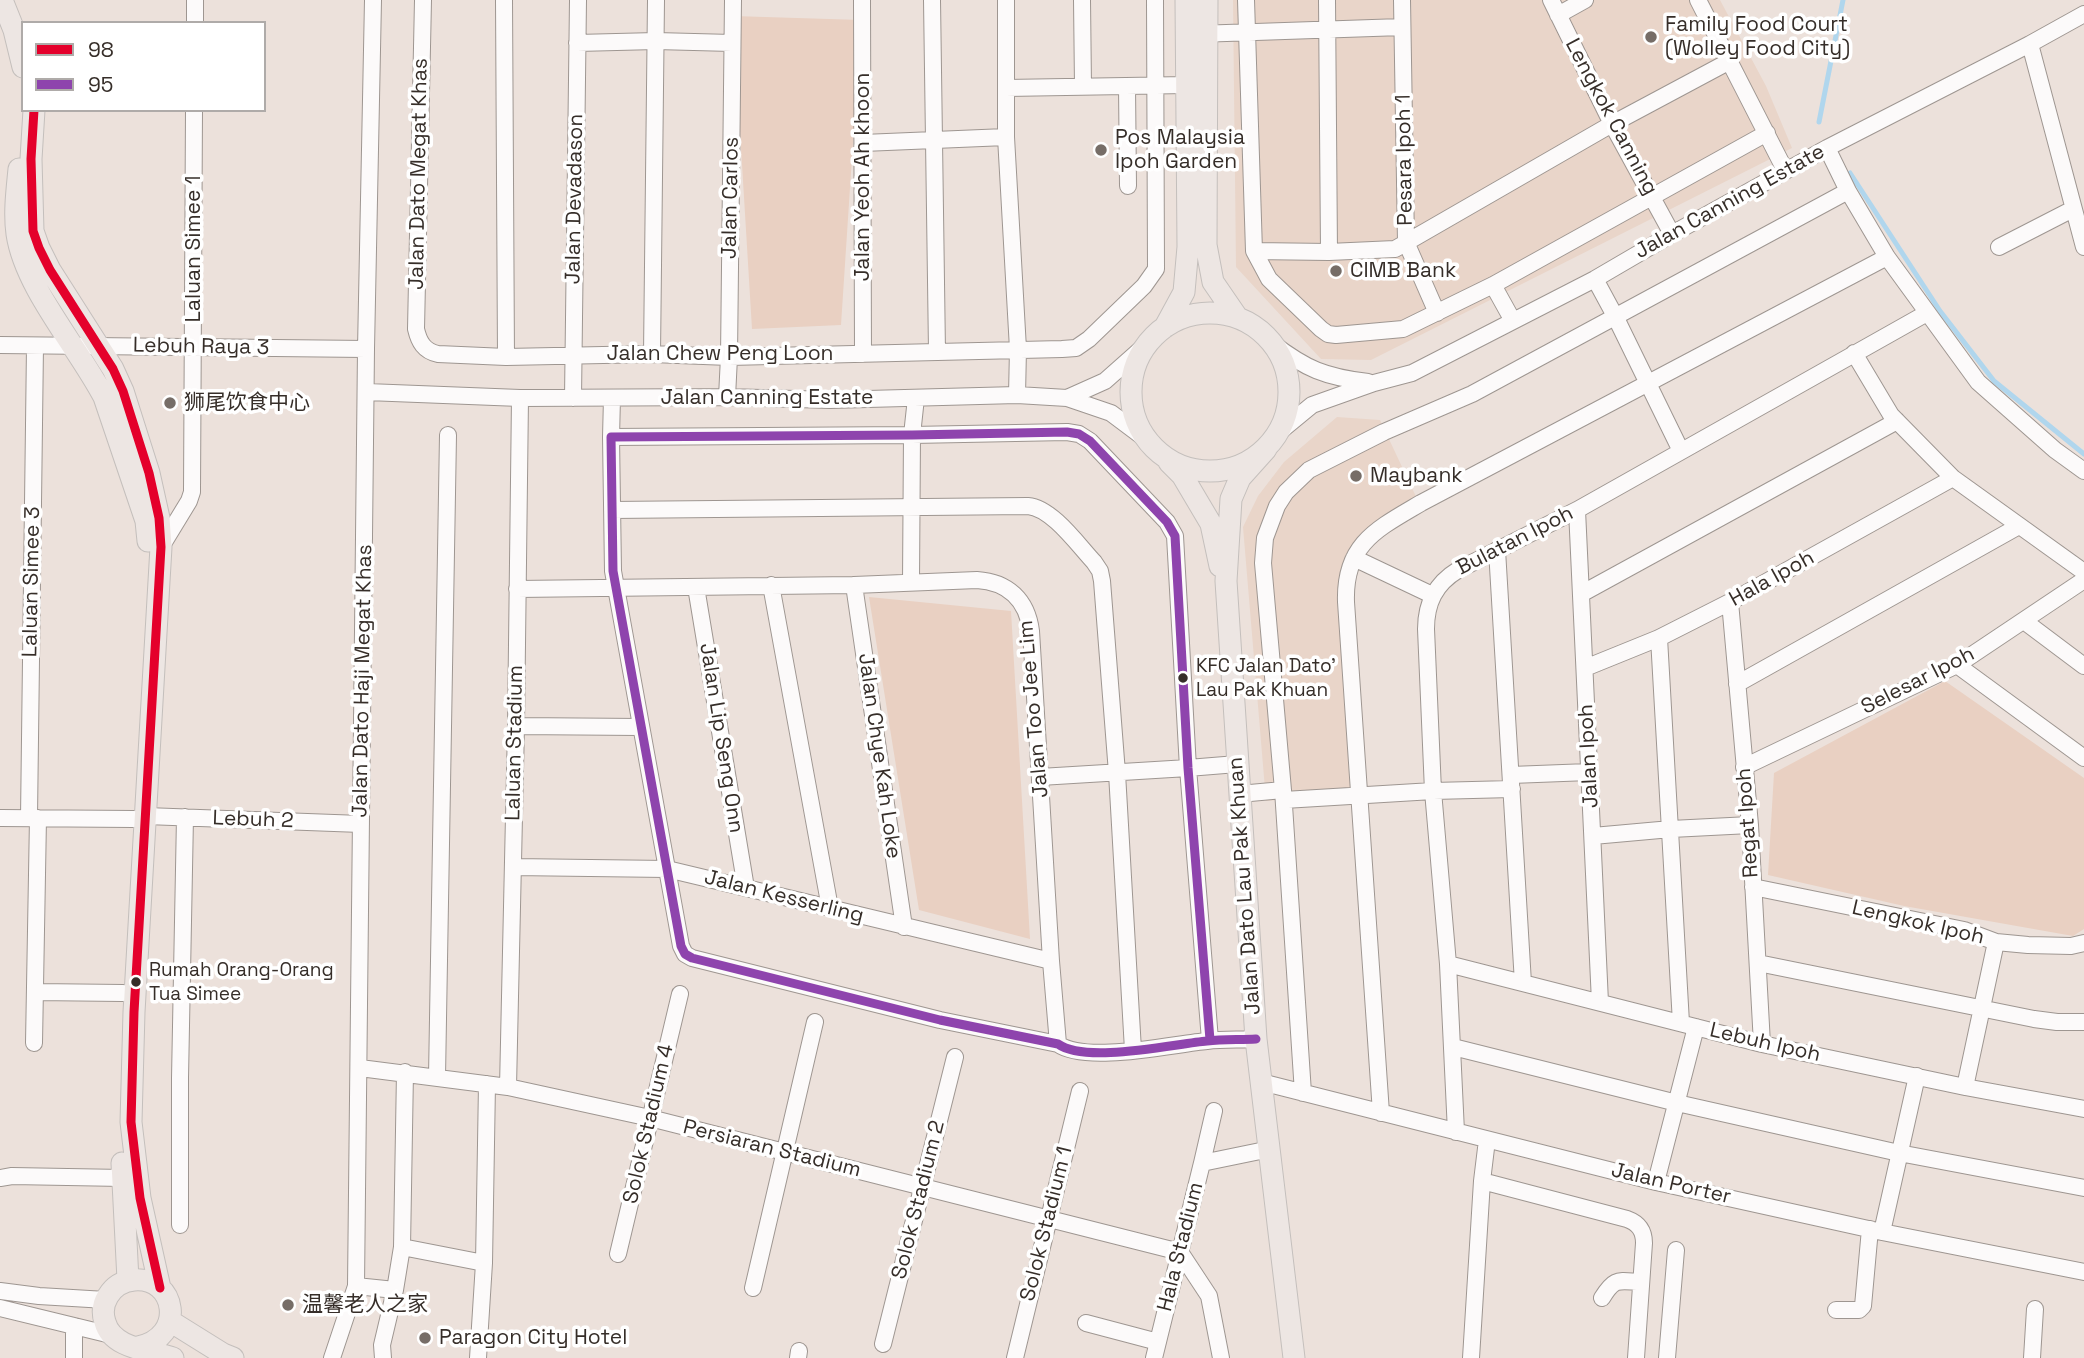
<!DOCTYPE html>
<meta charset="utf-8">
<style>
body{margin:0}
#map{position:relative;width:2084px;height:1358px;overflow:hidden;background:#ece1db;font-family:"Space Grotesk",sans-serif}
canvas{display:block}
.legend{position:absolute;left:21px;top:21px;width:245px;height:91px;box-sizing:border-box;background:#fff;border:2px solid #afaba9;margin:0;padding:9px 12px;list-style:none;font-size:21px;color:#362e29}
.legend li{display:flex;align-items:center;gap:14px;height:35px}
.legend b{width:35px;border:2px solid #afaba9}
</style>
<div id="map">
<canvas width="2084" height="1358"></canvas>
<ul class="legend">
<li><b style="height:9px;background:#e4002b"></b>98</li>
<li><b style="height:9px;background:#8e44ad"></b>95</li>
</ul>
</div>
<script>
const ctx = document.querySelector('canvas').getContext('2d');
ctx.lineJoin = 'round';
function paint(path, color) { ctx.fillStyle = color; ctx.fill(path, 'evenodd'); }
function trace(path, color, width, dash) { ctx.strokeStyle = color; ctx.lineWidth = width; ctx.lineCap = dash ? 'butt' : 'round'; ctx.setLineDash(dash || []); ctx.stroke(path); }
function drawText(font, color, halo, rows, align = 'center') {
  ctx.font = font + ' "Space Grotesk","Noto Sans SC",sans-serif'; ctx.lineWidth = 7; ctx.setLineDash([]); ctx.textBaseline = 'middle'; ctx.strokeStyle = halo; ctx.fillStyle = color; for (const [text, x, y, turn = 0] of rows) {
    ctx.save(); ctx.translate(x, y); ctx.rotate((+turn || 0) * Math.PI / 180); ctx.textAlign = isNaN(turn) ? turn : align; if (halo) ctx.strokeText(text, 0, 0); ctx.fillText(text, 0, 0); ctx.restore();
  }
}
const built = new Path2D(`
 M 1233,0 L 1720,0 L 1766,86 L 1792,148 L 1371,360 L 1321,359 L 1236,267 Z
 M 1337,417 L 1380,420 L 1419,503 L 1370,529 L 1343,575 L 1356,794 L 1266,801 L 1243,527 L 1258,496 L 1284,462 Z`);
const green = new Path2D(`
 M 733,16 L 861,20 L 841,325 L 752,329 Z
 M 869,597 L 1011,611 L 1030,939 L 919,910 Z
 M 1945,681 L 2084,778 L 2084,929 L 2073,936 L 1904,906 L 1768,875 L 1774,773 Z`);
const stream = new Path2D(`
 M 1819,122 L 1843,0
 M 1850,173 L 1940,311 L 1994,381 L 2084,454`);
const minor = new Path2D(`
 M 423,0 L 416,329 C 419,342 424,351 438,354 L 506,357 L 652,354 L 729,357 L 1062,349 L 1076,348 L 1089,339 L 1144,286 L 1156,269 L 1155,0
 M 504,0 L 506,357
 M 862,0 L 863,354
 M 932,0 L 937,351
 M 1006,0 L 1006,137 L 1018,349 L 1017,395
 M 1082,0 L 1083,86
 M 1246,0 L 1254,251 L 1269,279 L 1321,329 L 1328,334 L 1336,335 L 1403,329 L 1493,285 L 1767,133
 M 1327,0 L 1329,252
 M 1402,0 L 1406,242 L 1437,313
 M 1551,0 L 1612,124 L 1672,234
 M 1698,0 L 1785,170
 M 1558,15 L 1585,0
 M 195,23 L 195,0
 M 1197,34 L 1402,27
 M 577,43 L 656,41 L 732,43
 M 2030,44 L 2084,247
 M 1127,86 L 1128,186
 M 1006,88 L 1186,85 L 1188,75
 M 863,143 L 1006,137
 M 1827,148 L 1848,191 L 1887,257 L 1978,382 L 2055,450 L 2084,471
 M 1999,247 L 2073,209
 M 1254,251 L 1329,252 L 1395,249 L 1612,124 L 1728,62
 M 1595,279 L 1615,316 L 1681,451
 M 1493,285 L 1513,321
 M 1272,343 C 1306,369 1325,377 1368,382
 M 0,345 L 366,349
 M 1854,353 L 1891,415 L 1953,478 L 2084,572
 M 652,354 L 656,0
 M 367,392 L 520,398 L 727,397 L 830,400 L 1017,395 L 1067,398 L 1105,381 L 1149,342
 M 727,397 L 729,357 L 733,0
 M 573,398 L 578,0
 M 1067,398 L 1111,413 L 1147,440
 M 1278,433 L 1312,405 L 1374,383 L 1412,373 L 1595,279 L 1672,234 L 1827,148 L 2030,44 L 2084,14
 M 611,437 L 612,398
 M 612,510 L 1028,506 C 1052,508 1078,545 1094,562 L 1100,571 L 1102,581 L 1117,773 L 1133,1050
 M 1577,510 L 1600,1002
 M 161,547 L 189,501 L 192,492 L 194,110
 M 1497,550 L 1523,983
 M 1354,558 L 1432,595
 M 911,582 L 912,435 L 916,398
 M 771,585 L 830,908
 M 854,585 L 904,927
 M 696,587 L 746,888
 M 517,589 L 854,585 L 977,580 C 1008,582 1027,600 1031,631 L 1051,961 L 1058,1044
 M 1581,594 L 1897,421
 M 1730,602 L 1750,825 L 1762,1044
 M 2024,621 L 2084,666
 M 1659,638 L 1681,1023
 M 1957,665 L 2084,758
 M 1585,668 L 1659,638 L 1730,602 L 1953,478
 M 1737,684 L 2019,526
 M 516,726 L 640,727
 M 1744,767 L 1957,665 L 2084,580
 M 1511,775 L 1589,772
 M 1040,777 L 1188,768 L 1237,764
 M 1239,794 L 1283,790
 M 1284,800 L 1433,791 L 1512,789
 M 146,816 L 361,824
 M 0,818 L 134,819
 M 29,818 L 35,346
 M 1593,836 L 1671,829 L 1750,825
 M 513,867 L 667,869 L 1051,961
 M 1753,887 L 1964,930 L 1996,942 L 2028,945 L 2071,946 L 2084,943
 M 1758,963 L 2034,1019 L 2057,1022 L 2084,1022
 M 1448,964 L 1762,1044 L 1965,1087 L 2084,1109
 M 35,992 L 123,993
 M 1210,1040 L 1188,768 L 1175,536 L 1167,522 L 1090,441 L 1079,434 L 1067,432 L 912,435 L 611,437 L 613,571 L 681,946 L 685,954 L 692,958 L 940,1020 L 1058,1044 C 1086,1064 1173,1044 1207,1041 C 1223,1039 1240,1040 1256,1039
 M 34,1043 L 38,818
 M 1453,1047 L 1677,1103 L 1899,1153 L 2084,1188
 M 360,1068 L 508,1087 L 650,1118 L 1180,1252 L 1209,1296 L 1221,1358
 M 437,1077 L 448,435
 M 1261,1082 L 1656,1182 L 1882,1232 L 2084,1272
 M 508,1087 L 516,726 L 520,398
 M 1965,1087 L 1996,942
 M 1303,1093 L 1283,790 L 1263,563 L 1265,538 L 1277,506 L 1286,492 L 1309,470 L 1384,432 L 1472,394 L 1848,191
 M 1381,1113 L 1346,602 C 1344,544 1377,529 1421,503 L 1887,257
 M 1456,1132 L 1448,964 L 1433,791 L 1426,629 C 1426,603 1435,584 1458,570 L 1577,510 L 1927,313
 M 1202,1163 L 1214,1111
 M 0,1178 L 12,1176 L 123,1178
 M 1482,1181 L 1627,1219 C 1638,1223 1644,1230 1644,1243 L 1636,1358
 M 1656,1182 L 1696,1027
 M 180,1225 L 180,1078 L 185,817
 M 1882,1232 L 1917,1076
 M 402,1247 L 484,1263
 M 618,1254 L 680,994
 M 356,1286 L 395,1290
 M 753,1288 L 815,1022
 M 0,1291 L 39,1296 L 106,1300
 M 1602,1298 C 1615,1277 1618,1281 1641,1282
 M 0,1308 L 111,1335
 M 1836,1310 L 1859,1310 L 1863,1306 L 1870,1229
 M 1086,1323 L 1158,1342
 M 883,1344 L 955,1057
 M 74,1358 L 74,1326
 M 332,1358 L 356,1286 L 366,349 L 373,0
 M 383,1358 L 382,1345 L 395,1290 L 402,1247 L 405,1072
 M 478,1358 L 484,1263 L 487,1084
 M 798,1358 L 799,1351
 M 1015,1358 L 1080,1091
 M 1154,1358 L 1202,1163 L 1270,1149
 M 1471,1358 L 1482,1181 L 1487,1140
 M 1667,1358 L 1676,1250
 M 2032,1358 L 2035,1309`);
const major = new Path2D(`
 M 2,0 L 14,30 L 23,67
 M 1207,0 L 1206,245 L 1213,282 L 1237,317
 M 34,110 L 31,159 L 33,231 L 39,248 L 50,270 L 113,369 L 123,391 L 149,473 L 159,518 L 161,547 L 134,1012 L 131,1122 L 140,1198 L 160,1288
 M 19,169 C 17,190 14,213 17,234 C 25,288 78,347 104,397 L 146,521 L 148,541
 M1131 392a79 79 0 1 1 158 0a79 79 0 1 1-158 0Z
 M 1165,327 L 1184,292 L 1188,247 L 1186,0
 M 1266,449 L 1240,478 L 1231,499 L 1226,581 L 1256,1039 L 1294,1358
 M 1169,462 L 1182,475 L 1211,524 L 1220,566
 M 122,1163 L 128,1280
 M 170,1321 L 223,1354 L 233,1358
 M 138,1347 C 187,1337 176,1276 134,1280 C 123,1281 114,1286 108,1296 C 103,1304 102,1313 105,1322 C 112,1349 150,1350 173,1358`);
const bus1 = new Path2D(`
 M 34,110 L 31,159 L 33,231 L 39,248 L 50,270 L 113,369 L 123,391 L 149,473 L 159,518 L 161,547 L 134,1012 L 131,1122 L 140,1198 L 160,1288`);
const bus2 = new Path2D(`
 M 1210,1040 L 1188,768 L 1175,536 L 1167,522 L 1090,441 L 1079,434 L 1067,432 L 912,435 L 611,437 L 613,571 L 681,946 L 685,954 L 692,958 L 940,1020 L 1058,1044 C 1086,1064 1173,1044 1207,1041 C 1223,1039 1240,1040 1256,1039`);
const markers = [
 [1651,37,7,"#766d67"],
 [1101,150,7,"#766d67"],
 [1336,271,7,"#766d67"],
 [170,403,7,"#766d67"],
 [1356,476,7,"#766d67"],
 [1183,678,6,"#362e29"],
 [136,982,6,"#362e29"],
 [288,1305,7,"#766d67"],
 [425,1338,7,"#766d67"]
];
const busNames = [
 ["KFC Jalan Dato'",1196,667],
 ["Lau Pak Khuan",1196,691],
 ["Rumah Orang-Orang",149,971],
 ["Tua Simee",149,995]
];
const poiNames = [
 ["Family Food Court",1665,25],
 ["(Wolley Food City)",1665,49],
 ["Pos Malaysia",1115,138],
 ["Ipoh Garden",1115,162],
 ["CIMB Bank",1350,271],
 ["狮尾饮食中心",184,403],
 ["Maybank",1370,476],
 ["温馨老人之家",302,1305],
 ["Paragon City Hotel",439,1338]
];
const streetNames = [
 ["Lengkok Canning",1611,117,62],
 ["Pesara Ipoh 1",1405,160,-91],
 ["Jalan Dato Megat Khas",419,174,-89],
 ["Jalan Yeoh Ah khoon",863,177,-90],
 ["Jalan Carlos",731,198,-89],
 ["Jalan Devadason",575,199,-89],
 ["Jalan Canning Estate",1730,202,-29],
 ["Laluan Simee 1",194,249,-90],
 ["Lebuh Raya 3",201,347,1],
 ["Jalan Chew Peng Loon",720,354],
 ["Jalan Canning Estate",767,398],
 ["Bulatan Ipoh",1515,541,-27],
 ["Hala Ipoh",1772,579,-29],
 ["Laluan Simee 3",32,582,-89],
 ["Jalan Dato Haji Megat Khas",363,681,-89],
 ["Selesar Ipoh",1918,681,-27],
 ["Jalan Too Jee Lim",1034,709,-95],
 ["Jalan Lip Seng Onn",721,738,81],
 ["Laluan Stadium",515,743,-89],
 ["Jalan Chye Kah Loke",879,756,82],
 ["Jalan Ipoh",1589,756,-93],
 ["Lebuh 2",253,820,2],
 ["Regat Ipoh",1748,823,-94],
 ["Jalan Dato Lau Pak Khuan",1245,886,-94],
 ["Jalan Kesserling",784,897,14],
 ["Lengkok Ipoh",1918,923,13],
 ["Lebuh Ipoh",1765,1043,13],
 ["Solok Stadium 4",649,1124,-77],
 ["Persiaran Stadium",772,1149,14],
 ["Jalan Porter",1671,1184,13],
 ["Solok Stadium 2",919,1200,-76],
 ["Solok Stadium 1",1047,1224,-76],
 ["Hala Stadium",1181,1247,-76]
];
paint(built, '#e9d5c9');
paint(green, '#e9d0c2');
trace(stream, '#b0d6ed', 5);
trace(minor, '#9e9691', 18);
trace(major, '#c4bfbc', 23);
trace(minor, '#fcfafa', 16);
trace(major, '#ede6e3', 21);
trace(bus1, '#e4002b', 9);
trace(bus2, '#8e44ad', 9);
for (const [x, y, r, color] of markers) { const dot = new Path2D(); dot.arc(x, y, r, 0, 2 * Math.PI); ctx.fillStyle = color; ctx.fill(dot); trace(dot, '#fff', 2.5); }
drawText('19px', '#362e29', '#fff', busNames, 'left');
drawText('21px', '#362e29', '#fff', poiNames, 'left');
drawText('21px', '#362e29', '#fff', streetNames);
</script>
